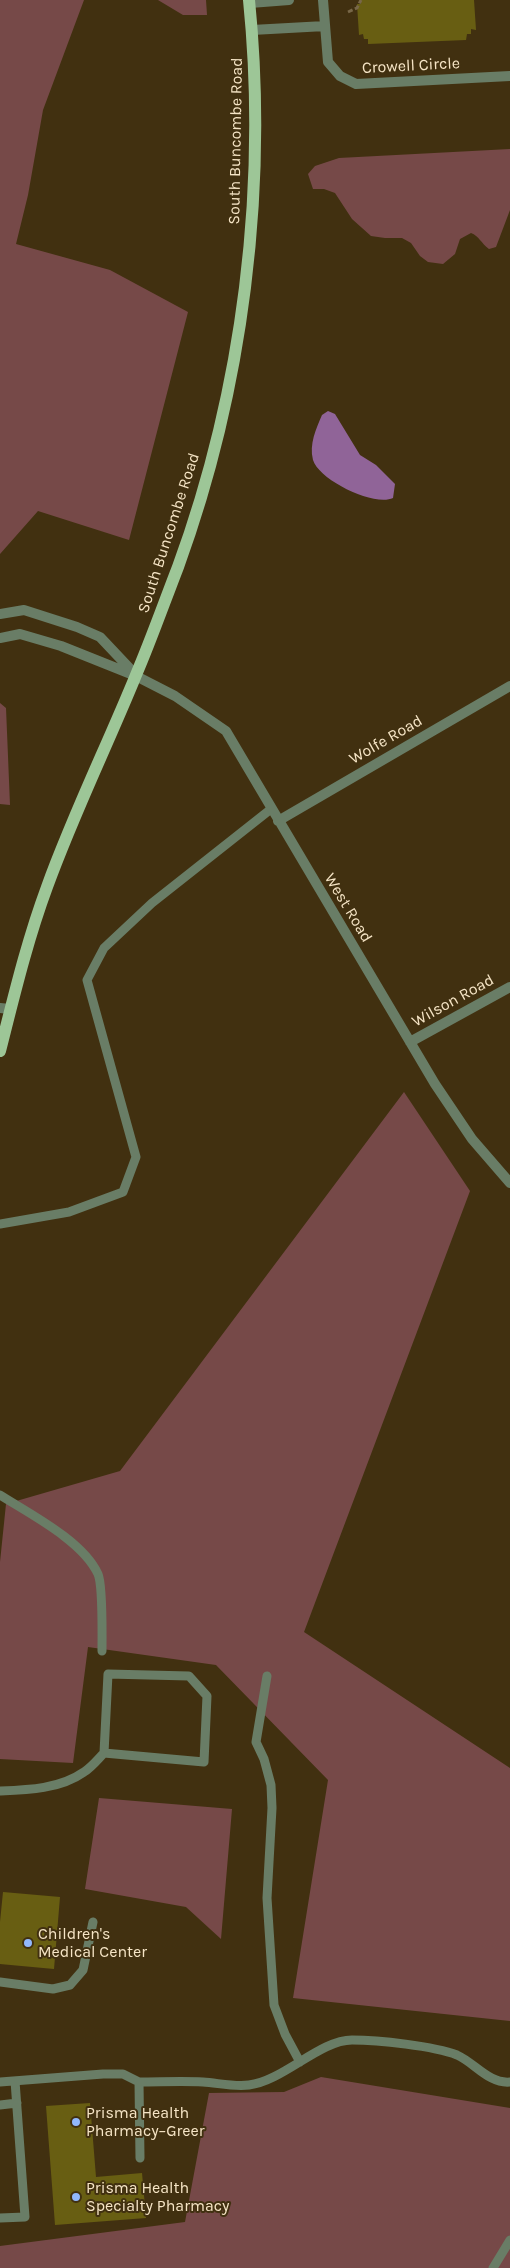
<!DOCTYPE html>
<meta charset="utf-8">
<style>
body{margin:0}
canvas{display:block;background:#413010}
</style>
<canvas width="510" height="2268"></canvas>
<script>
const ctx = document.querySelector('canvas').getContext('2d');
ctx.lineJoin = 'round';
function paint(path, color) { ctx.fillStyle = color; ctx.fill(path, 'evenodd'); }
function trace(path, color, width, dash) { ctx.strokeStyle = color; ctx.lineWidth = width; ctx.lineCap = dash ? 'butt' : 'round'; ctx.setLineDash(dash || []); ctx.stroke(path); }
function drawText(font, color, halo, rows, align = 'center') {
  ctx.font = font + ' Karla,sans-serif'; ctx.lineWidth = 4; ctx.setLineDash([]); ctx.textBaseline = 'middle'; ctx.strokeStyle = halo; ctx.fillStyle = color; for (const [text, x, y, turn = 0] of rows) {
    ctx.save(); ctx.translate(x, y); ctx.rotate((+turn || 0) * Math.PI / 180); ctx.textAlign = isNaN(turn) ? turn : align; if (halo) ctx.strokeText(text, 0, 0); ctx.fillText(text, 0, 0); ctx.restore();
  }
}
const green = new Path2D(`
 M 0,0 L 84,0 L 43,110 L 28,195 L 16,244 L 110,270 L 188,312 L 129,540 L 38,511 L 0,554 Z
 M 158,0 L 206,0 L 207,15 L 183,15 Z
 M 510,149 L 510,210 L 496,247 L 489,249 C 481,243 479,236 471,233 L 460,239 L 455,254 L 443,264 L 428,262 L 420,256 L 411,243 L 402,238 L 385,238 L 371,236 L 352,219 L 335,193 L 324,189 L 313,189 L 308,174 L 315,166 L 339,158 Z
 M 0,703 L 6,708 L 10,805 L 0,804 Z
 M 404,1092 L 470,1191 L 304,1632 L 510,1768 L 510,2021 L 293,1998 L 328,1780 L 216,1665 L 88,1647 L 73,1763 L 0,1759 L 0,1562 L 6,1504 L 120,1471 Z
 M 99,1798 L 232,1809 L 221,1939 L 186,1907 L 85,1889 Z
 M 321,2077 L 510,2108 L 510,2268 L 0,2268 L 0,2246 L 185,2222 L 209,2093 L 284,2092 Z`);
const water = new Path2D(`
 M 328,411 L 335,414 L 360,455 L 376,465 L 395,484 L 393,498 C 374,507 319,480 313,460 C 309,444 316,429 322,415 Z`);
const building = new Path2D(`
 M 361,0 L 474,0 L 476,30 L 471,29 L 471,34 L 467,34 L 466,40 L 368,44 L 368,39 L 364,39 L 363,34 L 359,35 L 357,4 L 361,4 Z
 M 3,1892 L 60,1897 L 54,1969 L 0,1964 L 0,1922 Z
 M 90,2103 L 96,2177 L 142,2173 L 146,2218 L 55,2225 L 46,2106 Z`);
const path = new Path2D(`
 M 348,12 L 357,8 L 361,0`);
const lane = new Path2D(`
 M 0,1224 L 69,1212 L 123,1192 L 136,1157 L 87,980 L 104,948 L 152,903 L 271,809
 M 0,1495 C 30,1514 83,1541 98,1574 C 103,1585 102,1637 102,1651
 M 267,1676 L 256,1742 L 264,1759 L 271,1785 L 272,1808 L 267,1898 L 274,2005 L 285,2034 L 300,2062
 M 0,1791 C 28,1790 60,1789 84,1772 C 92,1767 98,1759 104,1753 L 108,1674 L 189,1676 L 207,1696 L 204,1762 L 104,1753
 M 0,1982 L 53,1989 L 70,1985 L 83,1970 L 93,1922
 M 0,2082 L 103,2074 L 123,2074 L 139,2082 L 140,2158
 M 139,2082 C 160,2082 182,2081 203,2082 C 218,2083 234,2087 249,2085 C 283,2081 320,2040 352,2040 C 378,2040 434,2046 457,2055 C 475,2063 489,2084 510,2082
 M 0,2105 L 17,2103
 M 0,2218 L 25,2217 L 15,2081
 M 493,2268 L 510,2240`);
const street = new Path2D(`
 M 323,0 L 328,62 L 340,76 L 356,84 L 510,76
 M 250,3 L 289,0
 M 252,30 L 325,26
 M 0,614 L 24,610 L 77,627 L 100,637 L 134,673
 M 0,638 L 20,634 L 61,646 L 136,676 L 175,696 L 226,731 L 435,1084 L 472,1139 L 510,1183
 M 278,821 L 510,686
 M 0,1008 L 10,1009
 M 410,1042 L 510,987`);
const primary = new Path2D(`
 M 0,1051 C 14,996 27,941 47,887 C 73,815 107,746 136,675 C 151,640 164,603 178,567 C 243,389 268,189 249,0`);
const markers = [
 [28,1943,5,"#91b8fd"],
 [76,2122,5,"#91b8fd"],
 [76,2197,5,"#91b8fd"]
];
const streetNames = [
 ["Crowell Circle",411,66,-3],
 ["South Buncombe Road",236,141,-89],
 ["South Buncombe Road",169,533,-72],
 ["Wolfe Road",386,740,-30],
 ["West Road",348,908,59],
 ["Wilson Road",453,1001,-29]
];
const poiNames = [
 ["Children's",38,1934],
 ["Medical Center",38,1952],
 ["Prisma Health",86,2113],
 ["Pharmacy–Greer",86,2131],
 ["Prisma Health",86,2188],
 ["Specialty Pharmacy",86,2206]
];
paint(green, '#764948');
paint(water, '#906498');
paint(building, '#685e12');
trace(path, '#786748', 3, [5, 2.5]);
trace(lane, '#697d66', 9);
trace(street, '#697d66', 10);
trace(primary, '#9dc697', 12);
for (const [x, y, r, color] of markers) { const dot = new Path2D(); dot.arc(x, y, r, 0, 2 * Math.PI); ctx.fillStyle = color; ctx.fill(dot); trace(dot, '#413010', 2); }
drawText('16px', '#f6e5c6', '#413010', streetNames);
drawText('16px', '#f6e5c6', '#413010', poiNames, 'left');
</script>
